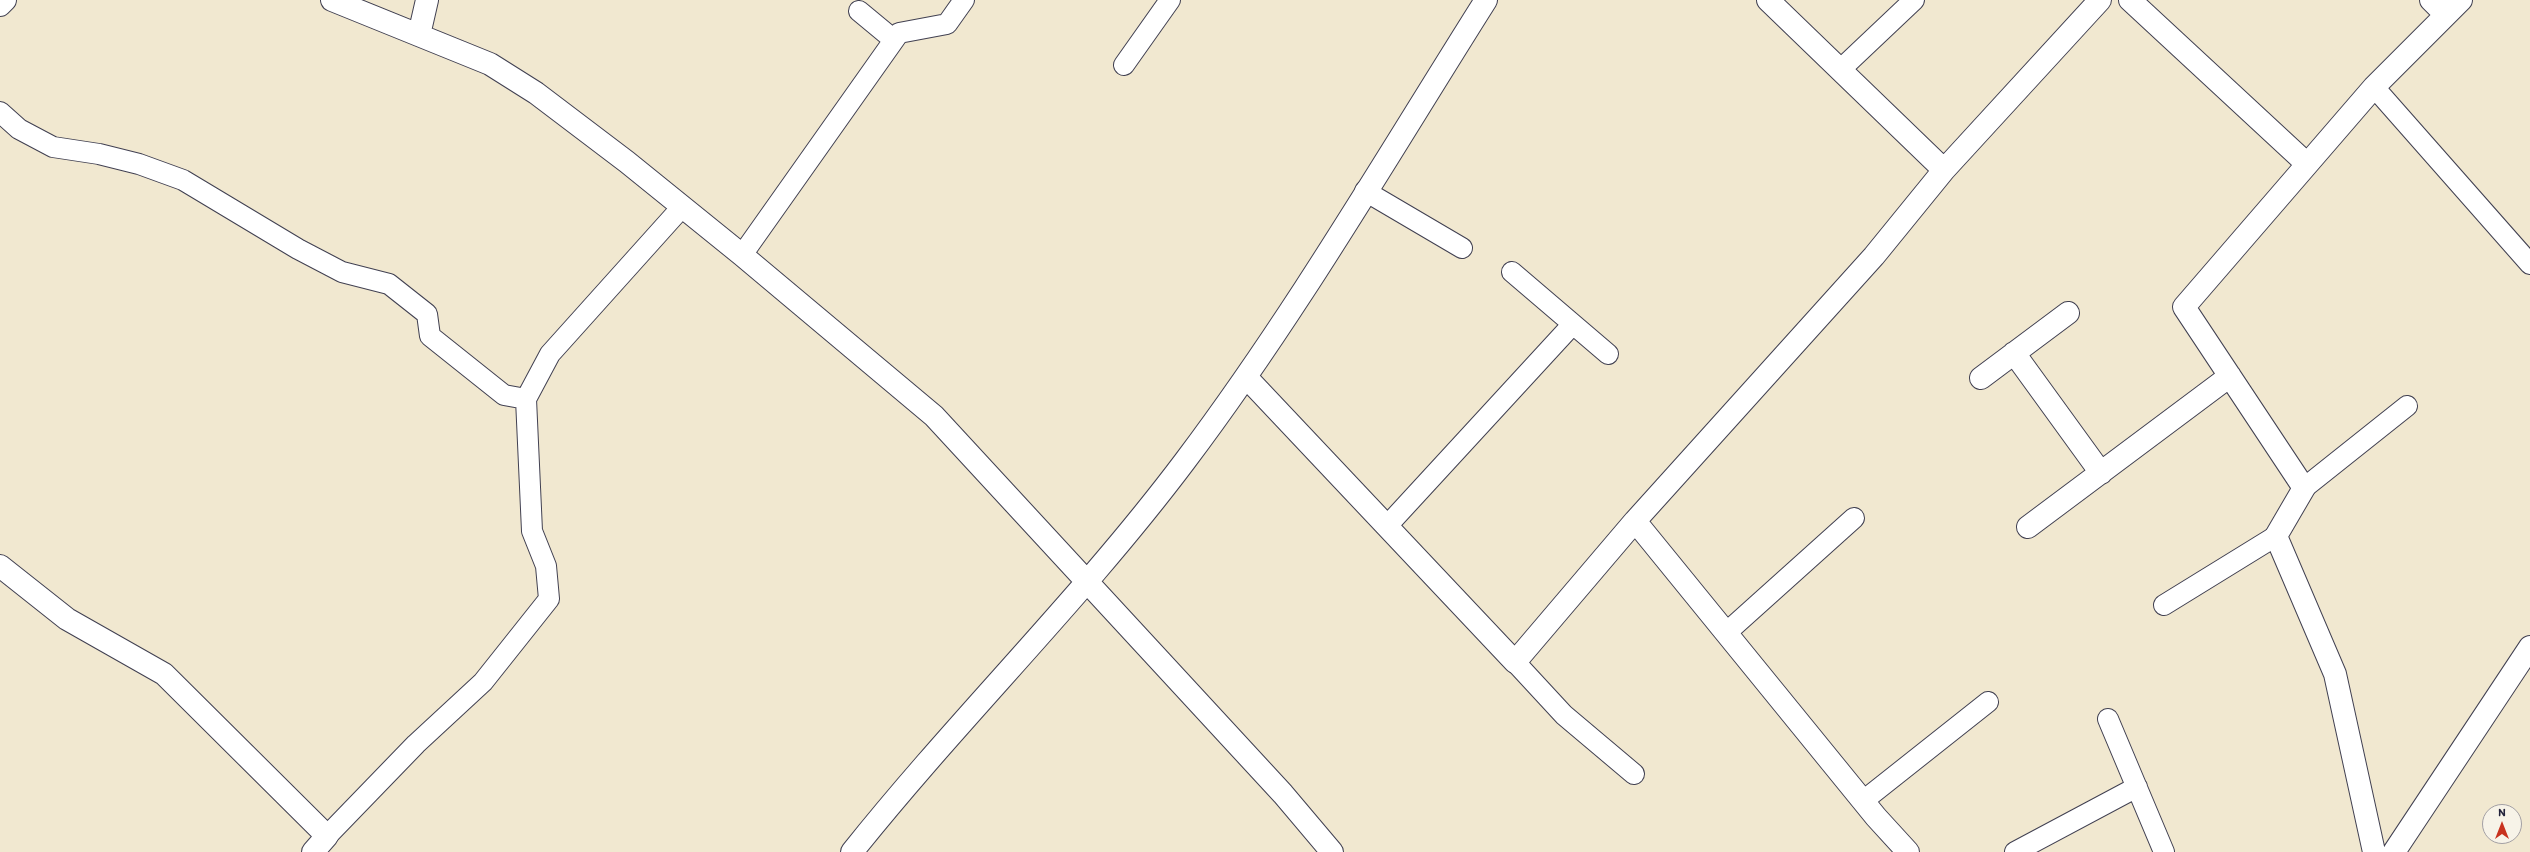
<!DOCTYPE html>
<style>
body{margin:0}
#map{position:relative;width:2530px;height:852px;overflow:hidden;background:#f1e8d0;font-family:Itim,sans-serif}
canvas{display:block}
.north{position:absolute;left:2482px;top:804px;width:40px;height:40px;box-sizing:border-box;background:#f7f3e8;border:1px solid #a29fa3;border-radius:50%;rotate:0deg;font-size:11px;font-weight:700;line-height:16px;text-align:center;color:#22223b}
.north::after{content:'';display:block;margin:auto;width:14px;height:18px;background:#c8321e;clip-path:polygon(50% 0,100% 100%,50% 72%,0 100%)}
</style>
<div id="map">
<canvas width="2530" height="852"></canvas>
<div class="north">N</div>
</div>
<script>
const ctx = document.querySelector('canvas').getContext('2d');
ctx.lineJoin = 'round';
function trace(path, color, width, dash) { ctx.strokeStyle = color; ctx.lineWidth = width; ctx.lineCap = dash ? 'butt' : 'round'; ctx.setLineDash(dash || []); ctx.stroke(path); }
const lane = new Path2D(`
 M 859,11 L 894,40
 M 1124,65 L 1170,0
 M 1840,70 L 1914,0
 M 2374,87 L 2530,264
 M 0,112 L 19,129 L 53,147 L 99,154 L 139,164 L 183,180 L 298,249 L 342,272 L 389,284 L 427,314 L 430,336 L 504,395 L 526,399
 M 1365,191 L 1462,248
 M 742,255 L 899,33 L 947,24 L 964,0
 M 1512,272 L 1608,354
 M 2304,488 L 2407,406
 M 1387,526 L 1572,325
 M 2164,605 L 2276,536
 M 1726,633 L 1854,518
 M 1515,662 L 1564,715 L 1634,774
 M 2108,719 L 2164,852
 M 1863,801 L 1988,702
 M 327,836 L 416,744 L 483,682 L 549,599 L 546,566 L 532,531 L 526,399 L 550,354 L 682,207
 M 2015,852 L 2137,787`);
const street = new Path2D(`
 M 332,0 L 490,64 L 536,93 L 627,162 L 742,255 L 934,416 L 1283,794 L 1332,852
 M 2130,0 L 2307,164
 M 2431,0 L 2446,15
 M 0,5 L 5,0
 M 419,35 L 427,0
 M 1944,170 L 2100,0
 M 2014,353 L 2101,473
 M 1247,378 L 1515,662 L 1635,521 L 1874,256 L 1944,170 L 1768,0
 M 1981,378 L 2068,313
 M 1635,521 L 1876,817 L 1908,852
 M 2028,527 L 2230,376
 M 0,566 L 67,619 L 164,674 L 327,836 L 313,852
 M 852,852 C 959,718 1082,598 1185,461 C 1295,315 1388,155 1486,0
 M 2374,852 L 2335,674 L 2276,536 L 2304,488 L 2184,307 L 2374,87 L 2461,0
 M 2394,852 L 2530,647`);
trace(lane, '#414051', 22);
trace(street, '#414051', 24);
trace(lane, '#fff', 20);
trace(street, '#fff', 22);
</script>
